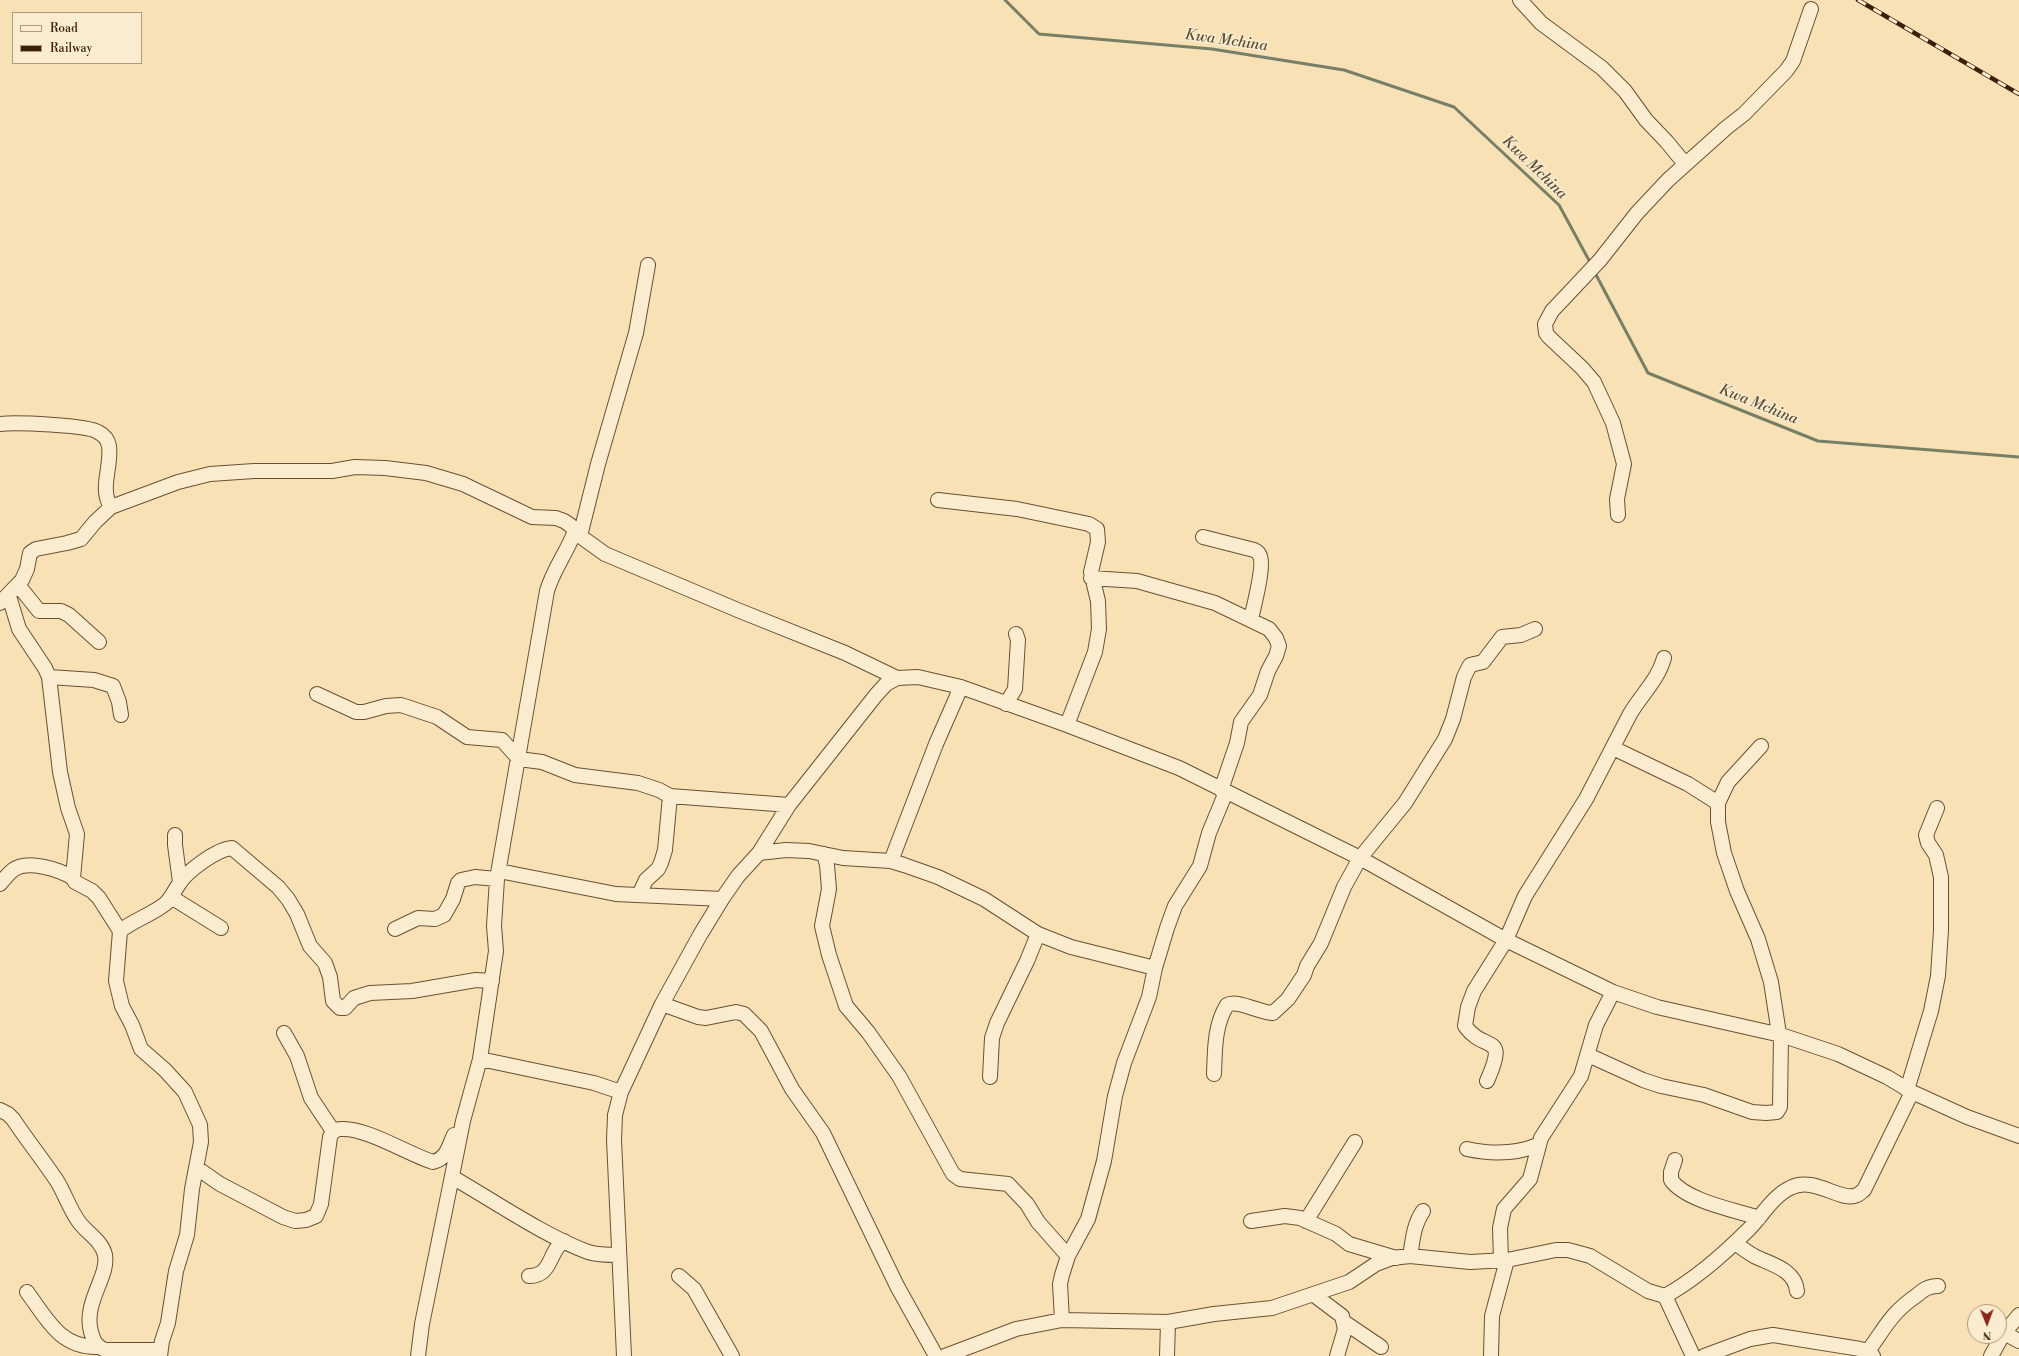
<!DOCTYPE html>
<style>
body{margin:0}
#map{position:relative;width:2019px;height:1356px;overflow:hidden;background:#f8e2b5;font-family:"Libre Bodoni",serif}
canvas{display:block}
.legend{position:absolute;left:12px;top:12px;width:130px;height:52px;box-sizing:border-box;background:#faeccf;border:1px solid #ae9a7f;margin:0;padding:5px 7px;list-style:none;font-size:12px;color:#3b1f06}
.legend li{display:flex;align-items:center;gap:8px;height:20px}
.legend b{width:20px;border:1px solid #ae9a7f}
.north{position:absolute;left:1967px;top:1304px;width:40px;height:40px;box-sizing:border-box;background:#faeccf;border:1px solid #ae9a7f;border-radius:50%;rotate:179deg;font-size:11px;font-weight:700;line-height:16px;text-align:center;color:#3b1f06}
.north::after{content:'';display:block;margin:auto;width:14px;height:18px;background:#8f2418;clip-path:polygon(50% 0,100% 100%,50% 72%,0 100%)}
</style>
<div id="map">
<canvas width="2019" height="1356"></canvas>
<ul class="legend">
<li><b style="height:5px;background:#faeccf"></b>Road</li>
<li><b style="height:5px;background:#3b1f06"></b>Railway</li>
</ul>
<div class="north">N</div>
</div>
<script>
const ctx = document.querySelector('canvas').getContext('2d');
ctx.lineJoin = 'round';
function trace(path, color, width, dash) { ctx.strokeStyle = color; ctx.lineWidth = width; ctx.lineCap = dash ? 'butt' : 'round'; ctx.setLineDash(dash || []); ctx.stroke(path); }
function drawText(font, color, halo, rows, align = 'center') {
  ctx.font = font + ' "Libre Bodoni",serif'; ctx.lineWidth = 3; ctx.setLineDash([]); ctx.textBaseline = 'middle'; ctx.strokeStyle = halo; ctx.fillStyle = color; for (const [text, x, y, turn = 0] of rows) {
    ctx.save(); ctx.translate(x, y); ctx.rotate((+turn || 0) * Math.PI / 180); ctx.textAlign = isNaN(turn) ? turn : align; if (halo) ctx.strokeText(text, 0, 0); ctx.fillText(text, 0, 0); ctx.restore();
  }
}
const stream = new Path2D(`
 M 1005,0 L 1039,34 L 1212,49 L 1344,70 L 1454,107 L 1559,205 L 1591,264
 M 1594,271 L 1648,373 L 1818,441 L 2019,457`);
const minor = new Path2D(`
 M 1520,0 L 1541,23 L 1602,68 L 1625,91 L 1646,120 L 1667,142 L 1685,164
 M 0,424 C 15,422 87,425 98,432 C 104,435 108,440 109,446 C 112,466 99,489 111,507
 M 938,500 L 1017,509 L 1089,524 L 1097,529 L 1098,542 L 1091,572 L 1098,601 L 1099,629 L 1095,652 L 1067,725
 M 1618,515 L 1617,499 L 1624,464 L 1613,423 L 1594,382 L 1582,368 L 1549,337 L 1546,333 L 1545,324 L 1552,311 L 1600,260 L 1637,213 L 1668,180 L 1726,128 L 1744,114 L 1786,71 L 1793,61 L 1811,9
 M 580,536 L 598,464 L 636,333 L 648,265
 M 1203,537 L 1254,550 C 1256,551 1258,552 1259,554 C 1266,563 1253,608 1251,620
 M 1091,578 L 1137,581 L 1215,603 L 1269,629 L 1276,638 L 1279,646 L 1276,656 L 1268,671 L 1260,695 L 1241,722 L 1237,743 L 1221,790
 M 18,585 L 39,611 L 61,611 L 69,615 L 99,642
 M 9,596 L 19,629 L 45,668 L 49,677 L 60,772 L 68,808 L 77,834 L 73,878 L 75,882 L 92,891 L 99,898 L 120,931 L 116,981 L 122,1006 L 132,1025 L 141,1049 L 165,1070 L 185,1092 L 200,1125 L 201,1142 L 192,1189 L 187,1235 L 176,1271 L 168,1323 L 162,1341 L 160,1356
 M 0,603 L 22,580 L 27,569 L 30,553 L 36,549 L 67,543 L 81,539 L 95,522 L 111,507 L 178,482 L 210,474 L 254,471 L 332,471 L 355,467 L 385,468 L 426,473 L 463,484 L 532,517 L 556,518 L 564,521 L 570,525 L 580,536 L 605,554 L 740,611 L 845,653 L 897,678
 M 49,677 L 94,680 L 113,686 L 119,702 L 121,715
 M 317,694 L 356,712 L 364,712 L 386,706 L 401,705 L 437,717 L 467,737 L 502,740 L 519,759 L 542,762 L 575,775 L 638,783 L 659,790 L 670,796 L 789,805
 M 1006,704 L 1015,689 L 1018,640 L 1016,634
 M 1761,746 L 1728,782 L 1718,803 L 1718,822 L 1724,853 L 1737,891 L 1758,939 L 1771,982 L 1779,1034
 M 1613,748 L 1688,784 L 1718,803
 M 175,835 L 175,845 L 180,882
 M 759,853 L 786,850 L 809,851 L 843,858 L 891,861 L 904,865 L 938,877 L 984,899 L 1038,934 L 1071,947 L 1155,968
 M 824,854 L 827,865 L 829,889 L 822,926 L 829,955 L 846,1006 L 868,1032 L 899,1076 L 953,1174 L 960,1179 L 1008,1184 L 1027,1204 L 1038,1222 L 1068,1256
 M 891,861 L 936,744 L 961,687
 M 499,871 L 616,894 L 722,899
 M 0,884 C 4,879 8,874 13,870 C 28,859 60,870 73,878
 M 639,895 L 646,880 L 658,869 L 661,863 L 665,850 L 670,796
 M 171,897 L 221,928
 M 395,929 L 418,918 L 435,919 L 444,915 L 453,899 L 458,883 L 461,880 L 475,877 L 497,879
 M 120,931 C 134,920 151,915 165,904 C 171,899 174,891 179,884 C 187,871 217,849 232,848 L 278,887 L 288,899 L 297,914 L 310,946 L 325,963 L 330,977 L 333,1001 L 340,1008 L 345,1008 L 354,998 L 370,993 L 412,991 L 476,980 L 492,981
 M 662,1004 L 698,1017 L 706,1018 L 736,1012 L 744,1014 L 761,1031 L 792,1089 L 823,1133 L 897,1286 L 936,1356
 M 284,1033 L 297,1056 L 311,1098 L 333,1131
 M 1588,1055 L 1643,1080 L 1661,1086 L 1704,1095 L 1752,1112 L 1766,1113 L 1777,1112 L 1780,1107 L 1781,1035
 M 480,1059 L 594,1083 L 621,1092
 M 1214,1074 C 1215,1051 1214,1026 1227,1005 C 1237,999 1260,1013 1273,1013 L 1288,999 L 1304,975 L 1307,966 L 1321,943 L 1344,887 L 1360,858 L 1405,803 L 1445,739 L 1453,719 L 1464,677 L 1470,665 L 1483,662 L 1502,637 L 1521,635 L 1535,629
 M 990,1077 L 992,1038 L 997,1023 L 1027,961 L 1038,934
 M 1487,1081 C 1509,1031 1485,1054 1465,1026 L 1468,1007 L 1474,991 L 1506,940 L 1525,896 L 1586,799 L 1630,714 C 1641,695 1658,680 1664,658
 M 1907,1090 L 1931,1011 L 1938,976 L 1941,930 L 1941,877 L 1936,855 L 1928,843 L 1926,835 L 1937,808
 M 0,1110 L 8,1114 L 13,1119 C 27,1140 43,1160 57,1181 C 65,1194 70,1210 79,1222 C 87,1233 102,1241 105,1255 C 109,1277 83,1302 91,1332 C 94,1342 96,1346 105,1350 L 160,1350
 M 1467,1149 C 1490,1154 1516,1154 1538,1145
 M 1675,1160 L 1671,1172 L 1671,1180 C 1686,1201 1735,1210 1759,1218
 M 197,1168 L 220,1184 L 283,1217 L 295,1221 L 306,1220 L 316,1216 L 321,1204 L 330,1137 C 332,1132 335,1129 341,1129 C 365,1127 408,1154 433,1162 C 447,1159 449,1145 454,1135
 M 452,1177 C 494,1201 543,1235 588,1252 C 598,1255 608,1255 618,1255
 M 1251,1221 L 1285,1216 L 1300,1218 L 1336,1234 L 1349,1244 L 1396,1258
 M 1306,1221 L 1355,1142
 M 1735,1243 C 1742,1248 1748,1253 1756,1257 C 1773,1265 1795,1270 1797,1291
 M 1410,1256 C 1413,1240 1413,1226 1423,1211
 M 1501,1260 L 1500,1228 L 1504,1209 L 1530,1179 L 1541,1138 L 1581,1076 L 1596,1025 L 1613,992
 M 529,1276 C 553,1276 548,1251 564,1241
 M 679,1276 L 694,1289 L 732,1356
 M 27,1292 C 47,1319 60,1348 98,1347
 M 1314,1295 L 1342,1316 L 1345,1329 L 1337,1356
 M 1665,1296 L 1693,1356
 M 1062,1320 L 1060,1284 L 1062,1275 L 1068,1256 L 1088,1219 L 1104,1161 L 1115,1096 L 1124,1063 L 1149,997 L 1155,968 L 1167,928 L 1175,906 L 1200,866 L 1209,833 L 1226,792
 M 1344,1322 L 1381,1347
 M 2004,1333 L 2019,1341
 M 1868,1351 C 1885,1328 1891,1313 1916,1296 C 1923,1290 1928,1286 1938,1286
 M 418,1356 L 422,1324 L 449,1191 L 463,1121 L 480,1059 L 496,951 L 494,926 L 497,879 L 547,591 C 553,570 567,552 575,531
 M 624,1356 L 614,1140 L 615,1115 L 621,1092 L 662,1004 L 700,935 L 722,899 L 738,876 L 759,853 L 789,805 L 876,695 L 886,684 L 897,678 L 918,677 L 961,687 L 1067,725 L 1179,768 L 1360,858 L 1506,940 L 1613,992 L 1657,1007 L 1781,1035 L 1838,1054 L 1887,1077 L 1912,1092 L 1967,1117 L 2019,1136
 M 945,1356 L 1016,1329 L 1062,1320 L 1168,1322 L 1214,1314 L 1272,1308 L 1349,1282 L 1376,1264 L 1392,1258 L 1410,1256 L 1470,1262 L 1507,1260 L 1556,1250 L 1568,1250 L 1590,1256 L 1648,1291 L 1665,1296 C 1696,1279 1724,1254 1749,1229 C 1762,1216 1773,1196 1790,1188 C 1814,1175 1841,1203 1857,1195 C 1860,1194 1862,1191 1864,1190 L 1912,1092
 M 1167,1356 L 1168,1322
 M 1491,1356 L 1492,1316 L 1507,1260
 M 1704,1356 L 1750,1339 L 1773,1335 L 1860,1349 L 1868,1351 L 1873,1356
 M 1991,1356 L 2004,1333 L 2019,1315`);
const rail = new Path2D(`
 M 1858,0 L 2019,94`);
const waterNames = [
 ["Kwa Mchina",1226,41,8],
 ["Kwa Mchina",1534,168,44],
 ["Kwa Mchina",1758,405,22]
];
trace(stream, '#777f67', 3);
trace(minor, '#6a5032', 16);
trace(minor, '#faeccf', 14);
trace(rail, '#3b1f06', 4.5);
trace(rail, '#faeccf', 3, [9]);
drawText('italic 15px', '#594f37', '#faeccf', waterNames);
</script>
